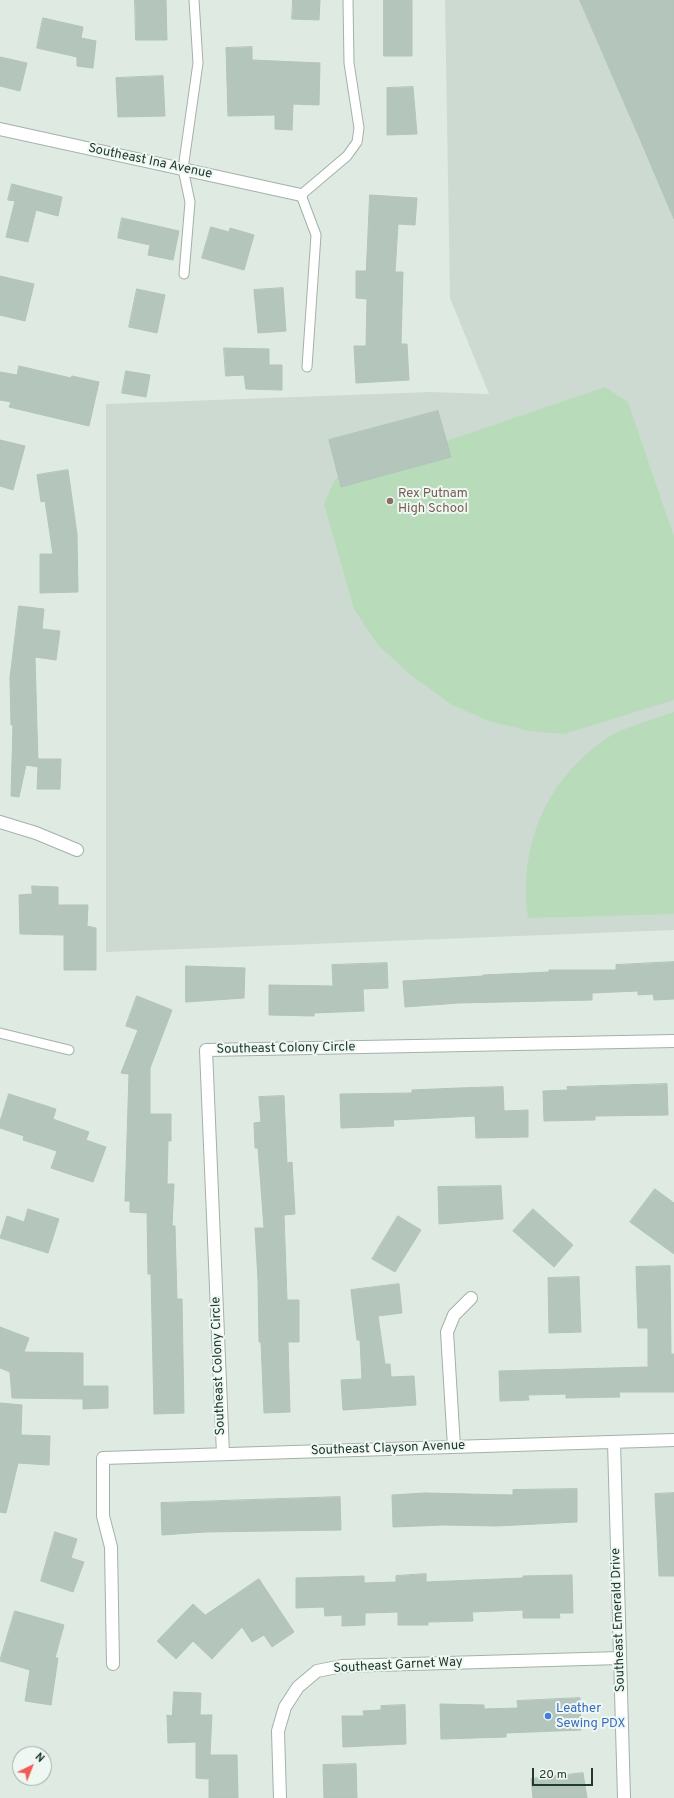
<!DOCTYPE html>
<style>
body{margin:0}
#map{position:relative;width:674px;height:1798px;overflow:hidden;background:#dfeae3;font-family:Overpass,sans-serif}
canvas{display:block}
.north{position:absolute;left:12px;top:1746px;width:40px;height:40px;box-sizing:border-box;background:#eff7f2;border:1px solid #9caba4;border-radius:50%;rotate:43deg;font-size:11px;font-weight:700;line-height:16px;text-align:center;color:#203a2e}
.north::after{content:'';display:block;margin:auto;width:14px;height:18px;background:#f15b56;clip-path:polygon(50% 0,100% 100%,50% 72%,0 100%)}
.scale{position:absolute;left:532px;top:1768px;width:61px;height:18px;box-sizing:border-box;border:2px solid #203a2e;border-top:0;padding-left:5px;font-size:12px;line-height:14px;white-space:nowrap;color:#203a2e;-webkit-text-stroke:3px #eff7f2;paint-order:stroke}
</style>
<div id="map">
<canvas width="674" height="1798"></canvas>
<div class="north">N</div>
<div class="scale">20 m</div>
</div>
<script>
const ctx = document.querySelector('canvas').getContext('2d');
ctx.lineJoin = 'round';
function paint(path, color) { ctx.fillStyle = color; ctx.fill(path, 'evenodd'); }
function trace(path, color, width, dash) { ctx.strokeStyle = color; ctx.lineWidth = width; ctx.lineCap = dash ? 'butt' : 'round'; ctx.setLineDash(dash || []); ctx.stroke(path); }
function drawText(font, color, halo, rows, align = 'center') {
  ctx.font = font + ' Overpass,sans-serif'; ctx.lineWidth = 4; ctx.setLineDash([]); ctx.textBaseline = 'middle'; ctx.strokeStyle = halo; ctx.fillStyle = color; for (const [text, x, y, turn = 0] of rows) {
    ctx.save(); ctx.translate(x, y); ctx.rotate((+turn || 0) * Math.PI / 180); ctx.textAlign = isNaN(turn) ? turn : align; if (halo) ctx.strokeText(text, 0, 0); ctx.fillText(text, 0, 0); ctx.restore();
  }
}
const built = new Path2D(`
 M 445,0 L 674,0 L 674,930 L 106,952 L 106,404 L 431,392 L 489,394 L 450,298 Z`);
const green = new Path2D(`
 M 605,387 L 628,402 L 674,537 L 674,700 L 564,734 L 530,731 L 489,721 L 452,705 L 412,676 L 378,645 L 354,609 L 324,504 L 335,479 Z
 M 674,712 L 674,914 L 528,918 C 520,860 536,804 578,762 C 588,752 601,741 614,734 C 632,725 654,719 674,712 Z`);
const building = new Path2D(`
 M 135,0 L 166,0 L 167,40 L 136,40 Z
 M 293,0 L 320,0 L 319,20 L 292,19 Z
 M 384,0 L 412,0 L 412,56 L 384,56 Z
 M 580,0 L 674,0 L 674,219 L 640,139 Z
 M 43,18 L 83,27 L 81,38 L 96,41 L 93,68 L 77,66 L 77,57 L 37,48 Z
 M 252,47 L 252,60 L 320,63 L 319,105 L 293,104 L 292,130 L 275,129 L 275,115 L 228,116 L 226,48 Z
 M 0,57 L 27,63 L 20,91 L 0,86 Z
 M 163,76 L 165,116 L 118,117 L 116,78 Z
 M 413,87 L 417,134 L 387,135 L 387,88 Z
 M 12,184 L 62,197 L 58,216 L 36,210 L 28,242 L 6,237 L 15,201 L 8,200 Z
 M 370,195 L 417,198 L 415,225 L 398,224 L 395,272 L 403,272 L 401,344 L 407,344 L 409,380 L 356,383 L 354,346 L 366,346 L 367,299 L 356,298 L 356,271 L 366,271 Z
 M 122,218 L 179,231 L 173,260 L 148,255 L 150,245 L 118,238 Z
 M 211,227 L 229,232 L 230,228 L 254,235 L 244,270 L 202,258 Z
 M 0,276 L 34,284 L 25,321 L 0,315 Z
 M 283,288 L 286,331 L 258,333 L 254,290 Z
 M 137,289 L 165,295 L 157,333 L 129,327 Z
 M 224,348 L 269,349 L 269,365 L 282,365 L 282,390 L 246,389 L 244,375 L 226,376 Z
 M 19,366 L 71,378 L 72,376 L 99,382 L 89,426 L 9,407 L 11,402 L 0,400 L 0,372 L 17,375 Z
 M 126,371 L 150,375 L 146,397 L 122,393 Z
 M 438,411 L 451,457 L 341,487 L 329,440 Z
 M 0,440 L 25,446 L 13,490 L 0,486 Z
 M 68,470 L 77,534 L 78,592 L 40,593 L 40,554 L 53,554 L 45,501 L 41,502 L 37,475 Z
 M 19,606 L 44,609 L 42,629 L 60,631 L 56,660 L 35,657 L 38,763 L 38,759 L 61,759 L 60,789 L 37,789 L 38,767 L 26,765 L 19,797 L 11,796 L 13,725 L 11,725 L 10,678 Z
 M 32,886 L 58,887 L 58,905 L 88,905 L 87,926 L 96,928 L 96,970 L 64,970 L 64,935 L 20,934 L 19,895 L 32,894 Z
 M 674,962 L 674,999 L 654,1000 L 653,994 L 638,995 L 638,991 L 592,993 L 592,1000 L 458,1003 L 405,1007 L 403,981 L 483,976 L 483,975 L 549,972 L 549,970 L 616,970 L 616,965 Z
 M 387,963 L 388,988 L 363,989 L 364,1011 L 314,1013 L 314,1016 L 269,1015 L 269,985 L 333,986 L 332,965 Z
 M 186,966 L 245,968 L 244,998 L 186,1002 Z
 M 137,996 L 172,1010 L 150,1068 L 150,1114 L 171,1114 L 171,1141 L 168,1141 L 167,1184 L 174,1184 L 172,1226 L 175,1226 L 177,1299 L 182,1299 L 184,1413 L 154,1414 L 151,1274 L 148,1274 L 147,1213 L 130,1212 L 130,1201 L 125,1201 L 129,1074 L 121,1073 L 138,1030 L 126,1026 Z
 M 667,1084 L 668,1115 L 595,1116 L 595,1120 L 544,1121 L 543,1091 L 568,1090 L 567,1087 Z
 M 503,1087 L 504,1111 L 528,1110 L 528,1137 L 476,1138 L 475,1116 L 393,1120 L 394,1126 L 341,1128 L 340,1094 L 412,1093 L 412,1090 L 459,1088 Z
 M 9,1094 L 56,1109 L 53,1119 L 89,1132 L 86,1140 L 106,1147 L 93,1182 L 51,1168 L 57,1151 L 23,1140 L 24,1136 L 0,1128 L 0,1122 Z
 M 284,1096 L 287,1163 L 292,1162 L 295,1214 L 284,1215 L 287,1300 L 299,1300 L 299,1342 L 288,1342 L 290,1412 L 264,1413 L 261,1342 L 259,1342 L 258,1280 L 255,1228 L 264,1228 L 258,1148 L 255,1148 L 254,1123 L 261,1122 L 259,1097 Z
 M 501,1186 L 503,1219 L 439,1224 L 438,1187 Z
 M 655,1189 L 674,1203 L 674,1254 L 630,1222 Z
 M 28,1209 L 59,1219 L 48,1253 L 0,1238 L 7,1216 L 24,1222 Z
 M 533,1209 L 573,1245 L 554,1267 L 513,1231 Z
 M 398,1216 L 421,1230 L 395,1272 L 372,1259 Z
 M 670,1266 L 671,1354 L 674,1354 L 674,1392 L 619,1392 L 620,1397 L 566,1398 L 566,1394 L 528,1395 L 529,1400 L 500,1401 L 499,1371 L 648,1367 L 648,1328 L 638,1328 L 636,1267 Z
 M 579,1277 L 581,1332 L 549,1333 L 548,1278 Z
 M 399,1284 L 402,1313 L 378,1316 L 385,1364 L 390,1364 L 391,1377 L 414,1376 L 416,1405 L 343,1410 L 341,1380 L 362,1379 L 360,1340 L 357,1340 L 351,1290 Z
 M 0,1327 L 29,1338 L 24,1352 L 83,1353 L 83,1386 L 108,1386 L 108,1408 L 83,1409 L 83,1399 L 12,1398 L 10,1372 L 0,1368 Z
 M 0,1403 L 22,1405 L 21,1435 L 50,1436 L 49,1465 L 18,1463 L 6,1513 L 0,1512 Z
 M 577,1489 L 577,1522 L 496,1526 L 444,1525 L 393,1527 L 392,1495 L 425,1493 L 513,1495 L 513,1490 Z
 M 674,1493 L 674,1576 L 659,1576 L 655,1494 Z
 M 340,1497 L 341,1530 L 205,1532 L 162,1535 L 161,1503 Z
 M 55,1532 L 77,1539 L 71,1558 L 84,1562 L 73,1592 L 41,1581 Z
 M 426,1574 L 426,1582 L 523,1578 L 523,1576 L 572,1575 L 573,1613 L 559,1613 L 560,1618 L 523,1618 L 523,1610 L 472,1612 L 473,1621 L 428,1622 L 428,1625 L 398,1625 L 398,1612 L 365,1613 L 365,1625 L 342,1626 L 342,1615 L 325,1616 L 324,1607 L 296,1608 L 296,1578 L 364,1576 L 364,1583 L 396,1582 L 396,1576 Z
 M 259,1579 L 294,1632 L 272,1647 L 264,1635 L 252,1642 L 242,1627 L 212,1659 L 193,1641 L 176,1659 L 157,1641 L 193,1604 L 205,1615 Z
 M 15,1611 L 64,1625 L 55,1658 L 58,1658 L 51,1705 L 25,1701 L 30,1670 L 0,1661 Z
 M 174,1692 L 201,1693 L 200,1715 L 212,1715 L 210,1755 L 237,1755 L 238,1798 L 209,1798 L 209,1774 L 208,1779 L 196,1778 L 196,1742 L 168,1743 L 167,1715 L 172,1716 Z
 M 580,1698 L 581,1730 L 506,1733 L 506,1737 L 441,1739 L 440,1704 L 484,1705 L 484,1709 L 518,1708 L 517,1701 Z
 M 405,1705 L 406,1744 L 343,1747 L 342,1716 L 364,1716 L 363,1711 L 381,1710 L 381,1706 Z
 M 356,1764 L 357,1798 L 324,1798 L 323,1765 Z
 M 583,1773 L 587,1798 L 533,1798 L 531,1779 Z`);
const service = new Path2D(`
 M 184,274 L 190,202 L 183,169 L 198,63 L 194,0
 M 307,367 L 316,235 L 301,195 L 347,156 L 357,142 L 359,128 L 349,63 L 348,0
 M 0,1033 L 69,1050`);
const minor = new Path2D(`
 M 0,129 L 301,195
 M 0,822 L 36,833 L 77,850
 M 614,1442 L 624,1798
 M 454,1447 L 447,1332 L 454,1315 L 471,1298
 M 223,1454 L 206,1050 L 674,1041
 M 113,1664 L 111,1547 L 103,1516 L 103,1458 L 674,1440
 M 280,1798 L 278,1731 L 285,1707 L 298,1687 L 317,1671 L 342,1666 L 620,1658`);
const markers = [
 [390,501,4,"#8d6e63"],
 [548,1716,4,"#3f7fe0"]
];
const streetNames = [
 ["Southeast Ina Avenue",150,162,12],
 ["Southeast Colony Circle",286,1049,-1],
 ["Southeast Colony Circle",219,1366,-92],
 ["Southeast Clayson Avenue",388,1449,-2],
 ["Southeast Emerald Drive",619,1620,-92],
 ["Southeast Garnet Way",398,1666,-3]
];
const educationNames = [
 ["Rex Putnam",398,494],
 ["High School",398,509]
];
const shopNames = [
 ["Leather",556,1709],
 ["Sewing PDX",556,1724]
];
paint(built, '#cddad1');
paint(green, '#b8dcba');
paint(building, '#b4c5bb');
trace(building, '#b2c4b8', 1);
trace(service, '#a2b2a9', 11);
trace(minor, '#a2b2a9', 14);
trace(service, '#fff', 9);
trace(minor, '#fff', 12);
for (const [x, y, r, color] of markers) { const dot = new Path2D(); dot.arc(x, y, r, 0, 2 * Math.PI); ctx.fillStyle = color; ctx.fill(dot); trace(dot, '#eff7f2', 1.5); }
drawText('13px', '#203a2e', '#eff7f2', streetNames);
drawText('13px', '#785e54', '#eff7f2', educationNames, 'left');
drawText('13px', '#366cbe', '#eff7f2', shopNames, 'left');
</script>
